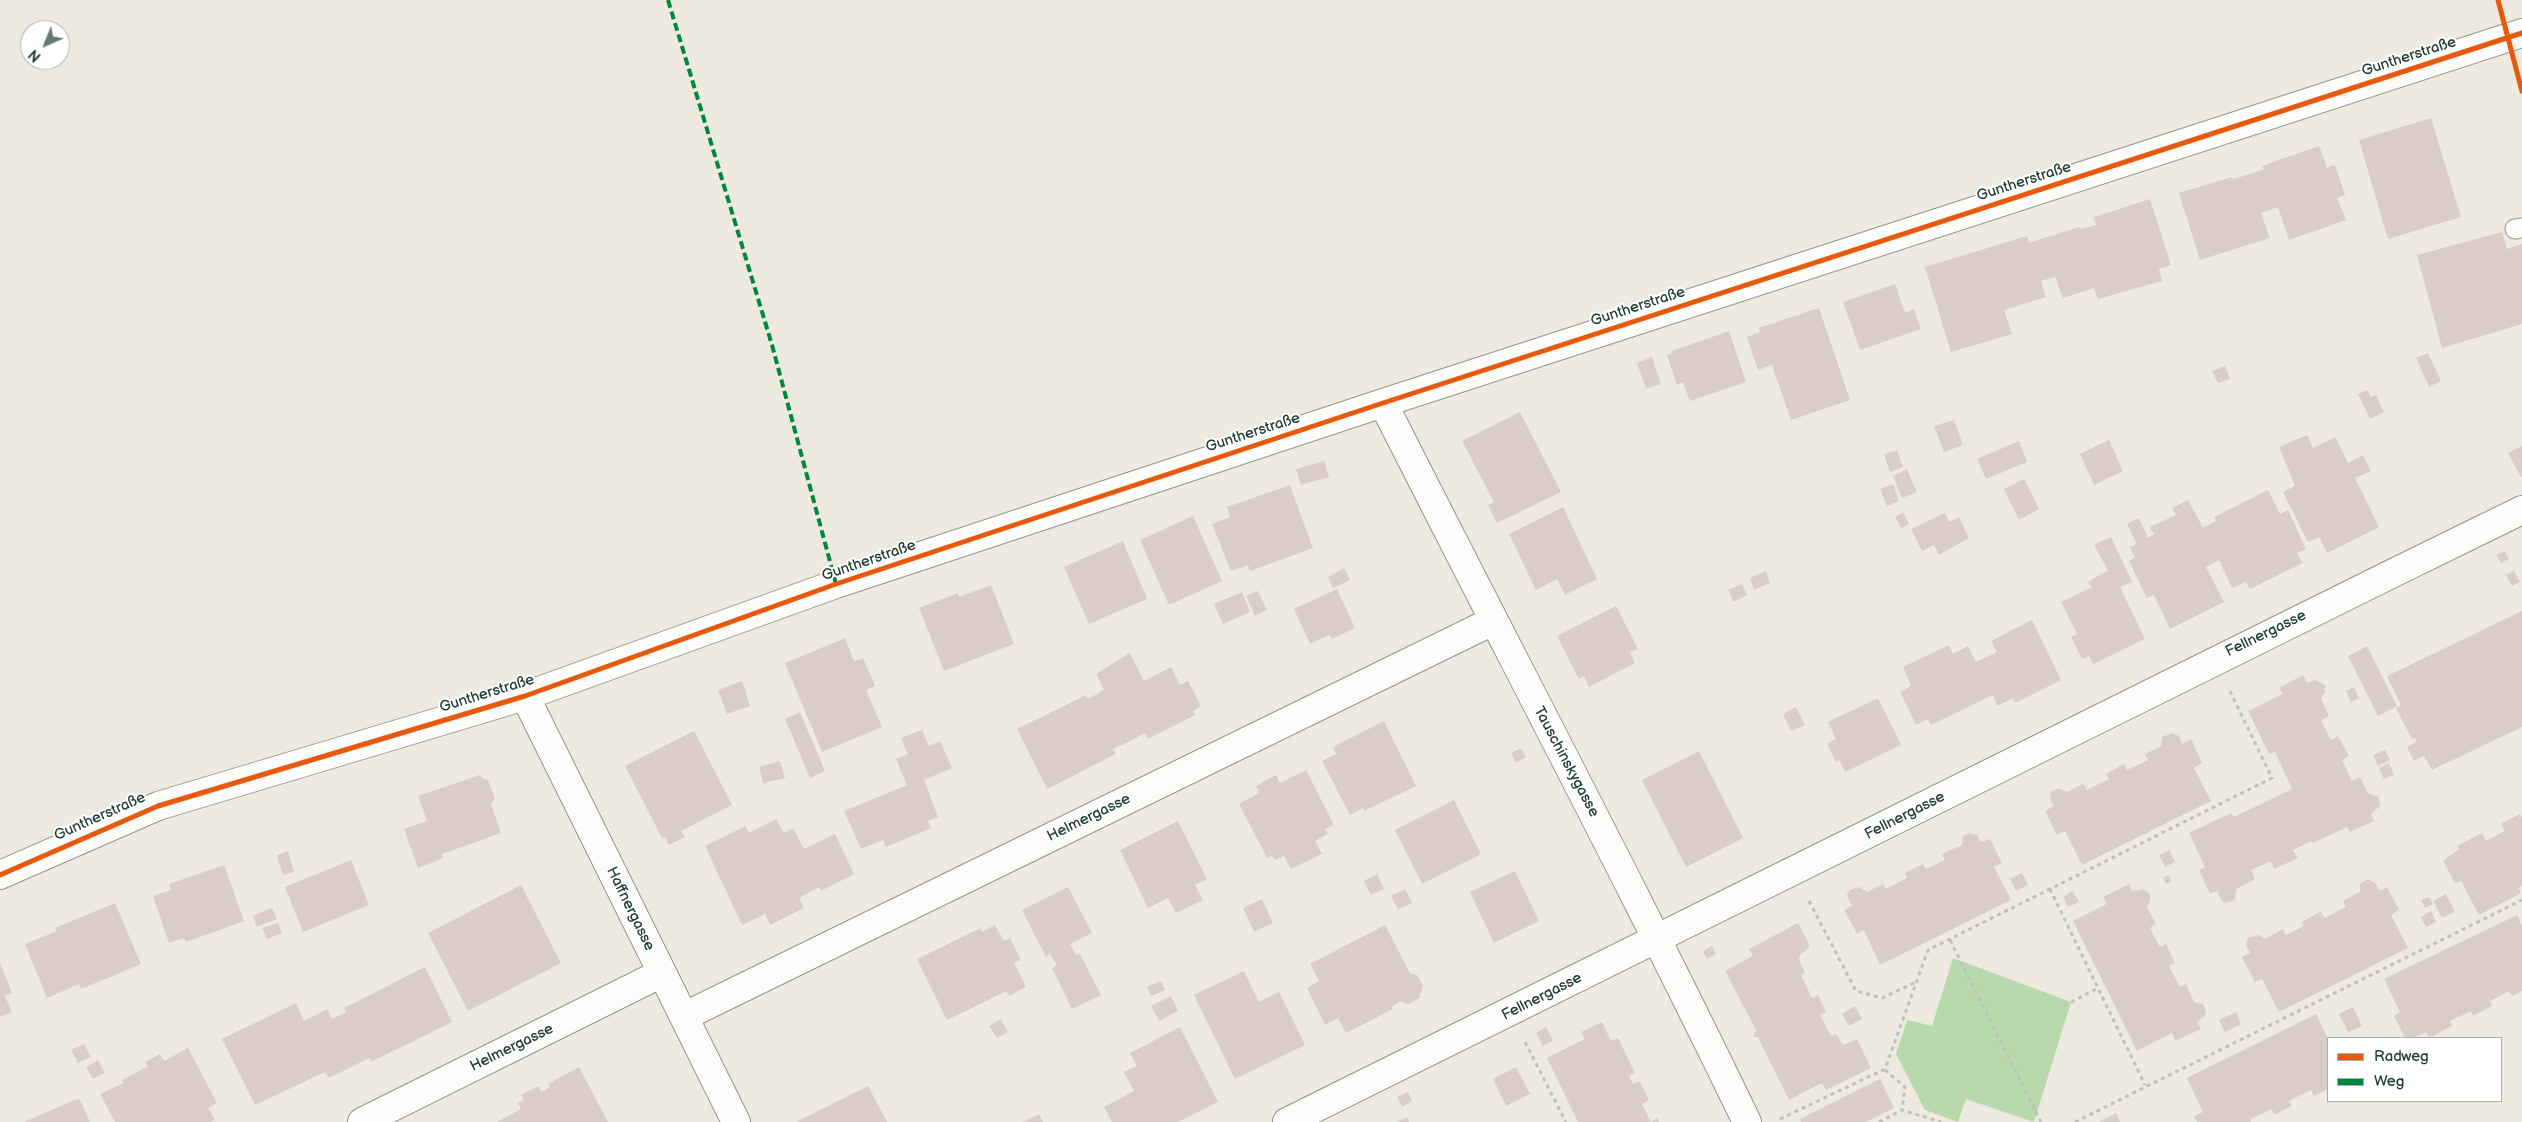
<!DOCTYPE html>
<meta charset="utf-8">
<style>
body{margin:0}
#map{position:relative;width:2522px;height:1122px;overflow:hidden;background:#eeeae0;font-family:"Balsamiq Sans",sans-serif}
canvas{display:block}
.legend{position:absolute;left:2327px;top:1037px;width:175px;height:65px;box-sizing:border-box;background:#fff;border:1px solid #a5b1ae;margin:0;padding:6px 9px;list-style:none;font-size:15px;color:#1f3d34}
.legend li{display:flex;align-items:center;gap:10px;height:25px}
.legend b{width:25px;border:1px solid #a5b1ae}
.north{position:absolute;left:20px;top:20px;width:50px;height:50px;box-sizing:border-box;background:#fff;border:1px solid #a5b1ae;border-radius:50%;rotate:224deg;font-size:14px;font-weight:700;line-height:20px;text-align:center;color:#1f3d34}
.north::after{content:'';display:block;margin:auto;width:18px;height:22px;background:#677a70;clip-path:polygon(50% 0,100% 100%,50% 72%,0 100%)}
</style>
<div id="map">
<canvas width="2522" height="1122"></canvas>
<ul class="legend">
<li><b style="height:6px;background:#e8590c"></b>Radweg</li>
<li><b style="height:6px;background:#00873e"></b>Weg</li>
</ul>
<div class="north">N</div>
</div>
<script>
const ctx = document.querySelector('canvas').getContext('2d');
ctx.lineJoin = 'round';
function paint(path, color) { ctx.fillStyle = color; ctx.fill(path, 'evenodd'); }
function trace(path, color, width, dash) { ctx.strokeStyle = color; ctx.lineWidth = width; ctx.lineCap = dash ? 'butt' : 'round'; ctx.setLineDash(dash || []); ctx.stroke(path); }
function drawText(font, color, halo, rows, align = 'center') {
  ctx.font = font + ' "Balsamiq Sans",sans-serif'; ctx.lineWidth = 4; ctx.setLineDash([]); ctx.textBaseline = 'middle'; ctx.strokeStyle = halo; ctx.fillStyle = color; for (const [text, x, y, turn = 0] of rows) {
    ctx.save(); ctx.translate(x, y); ctx.rotate((+turn || 0) * Math.PI / 180); ctx.textAlign = isNaN(turn) ? turn : align; if (halo) ctx.strokeText(text, 0, 0); ctx.fillText(text, 0, 0); ctx.restore();
  }
}
const green = new Path2D(`
 M 1953,958 L 2071,1002 L 2034,1122 L 1966,1099 L 1958,1122 L 1925,1110 L 1896,1054 L 1907,1020 L 1932,1026 Z`);
const building = new Path2D(`
 M 2431,118 L 2461,217 L 2388,239 L 2359,140 Z
 M 2319,146 L 2327,168 L 2335,165 L 2345,195 L 2337,198 L 2346,220 L 2289,240 L 2278,207 L 2261,213 L 2270,238 L 2200,260 L 2179,193 L 2232,177 L 2233,179 L 2247,175 L 2264,169 L 2262,166 Z
 M 2150,199 L 2171,265 L 2159,269 L 2162,281 L 2098,299 L 2094,288 L 2063,298 L 2055,277 L 2041,281 L 2046,297 L 2004,310 L 2012,334 L 1951,352 L 1925,267 L 2027,236 L 2029,243 L 2079,227 L 2081,229 L 2096,225 L 2094,217 Z
 M 2502,232 L 2507,249 L 2522,244 L 2522,324 L 2442,348 L 2417,255 Z
 M 1895,284 L 1905,313 L 1914,309 L 1921,329 L 1860,350 L 1843,302 Z
 M 1819,308 L 1850,400 L 1791,420 L 1772,365 L 1758,370 L 1747,337 L 1760,332 L 1759,328 Z
 M 1729,331 L 1746,382 L 1690,401 L 1683,382 L 1677,385 L 1667,355 L 1673,353 L 1672,351 Z
 M 2428,353 L 2441,381 L 2429,387 L 2416,358 Z
 M 1652,357 L 1661,384 L 1646,389 L 1637,363 Z
 M 2225,366 L 2230,379 L 2218,383 L 2212,371 Z
 M 2367,390 L 2371,397 L 2376,395 L 2384,412 L 2370,419 L 2358,394 Z
 M 1520,412 L 1561,492 L 1497,523 L 1488,505 L 1494,502 L 1462,441 Z
 M 1954,420 L 1963,445 L 1944,452 L 1934,426 Z
 M 2307,435 L 2313,448 L 2335,437 L 2348,463 L 2363,455 L 2371,471 L 2355,478 L 2379,527 L 2327,553 L 2319,537 L 2308,542 L 2283,492 L 2295,486 L 2279,447 Z
 M 2109,440 L 2123,471 L 2094,485 L 2080,454 Z
 M 2019,441 L 2027,462 L 1986,479 L 1977,459 Z
 M 2522,446 L 2522,476 L 2521,477 L 2508,453 Z
 M 1897,450 L 1903,467 L 1890,472 L 1884,454 Z
 M 1324,461 L 1329,477 L 1301,485 L 1296,469 Z
 M 1907,469 L 1917,492 L 1902,498 L 1893,476 Z
 M 2024,479 L 2039,509 L 2019,520 L 2004,489 Z
 M 1893,484 L 1899,501 L 1887,506 L 1880,489 Z
 M 1290,485 L 1313,548 L 1250,571 L 1248,565 L 1231,571 L 1212,524 L 1230,517 L 1227,507 Z
 M 2268,490 L 2280,514 L 2288,510 L 2306,549 L 2297,553 L 2303,563 L 2250,589 L 2246,582 L 2232,588 L 2219,560 L 2206,567 L 2224,602 L 2170,629 L 2154,595 L 2147,598 L 2129,561 L 2135,558 L 2130,547 L 2137,544 L 2127,524 L 2139,518 L 2148,538 L 2154,534 L 2150,527 L 2176,515 L 2172,508 L 2188,500 L 2203,528 L 2216,521 L 2214,517 Z
 M 1563,507 L 1597,579 L 1565,595 L 1557,579 L 1536,590 L 1509,534 Z
 M 1903,512 L 1909,524 L 1901,528 L 1895,517 Z
 M 1945,513 L 1949,522 L 1959,517 L 1969,538 L 1939,555 L 1934,545 L 1922,551 L 1911,529 Z
 M 1193,516 L 1222,581 L 1169,605 L 1140,540 Z
 M 2111,537 L 2132,582 L 2120,587 L 2145,639 L 2093,664 L 2089,656 L 2082,659 L 2071,637 L 2077,634 L 2061,602 L 2092,587 L 2088,582 L 2108,570 L 2094,545 Z
 M 1123,541 L 1147,599 L 1089,624 L 1064,567 Z
 M 2505,551 L 2509,559 L 2501,563 L 2496,555 Z
 M 1344,568 L 1350,580 L 1333,588 L 1328,577 Z
 M 1766,571 L 1770,583 L 1754,590 L 1750,578 Z
 M 2514,571 L 2520,582 L 2512,586 L 2506,575 Z
 M 1742,584 L 1747,595 L 1734,602 L 1728,590 Z
 M 991,585 L 1014,644 L 944,671 L 919,608 L 958,593 L 959,597 Z
 M 1337,589 L 1355,628 L 1332,639 L 1329,635 L 1310,644 L 1294,609 Z
 M 1258,591 L 1267,610 L 1255,616 L 1246,596 Z
 M 1242,592 L 1250,612 L 1223,624 L 1214,604 Z
 M 1616,606 L 1638,649 L 1630,652 L 1635,663 L 1589,687 L 1584,676 L 1579,679 L 1557,636 Z
 M 2522,611 L 2522,727 L 2432,770 L 2424,756 L 2414,761 L 2407,747 L 2417,742 L 2415,738 L 2412,739 L 2396,708 L 2401,705 L 2387,676 Z
 M 2032,620 L 2061,680 L 2015,703 L 2013,698 L 1997,706 L 1993,695 L 1931,725 L 1928,719 L 1916,725 L 1900,692 L 1911,686 L 1903,667 L 1949,645 L 1953,654 L 1968,646 L 1976,662 L 1997,652 L 1991,641 Z
 M 845,638 L 854,661 L 863,658 L 875,686 L 866,690 L 882,727 L 822,752 L 785,663 Z
 M 2367,646 L 2397,706 L 2378,716 L 2348,656 Z
 M 1130,653 L 1144,681 L 1171,667 L 1180,685 L 1188,681 L 1201,706 L 1193,711 L 1195,715 L 1148,739 L 1145,733 L 1130,741 L 1113,749 L 1116,754 L 1047,789 L 1017,729 L 1086,695 L 1088,699 L 1104,690 L 1096,674 Z
 M 2303,675 L 2307,683 L 2315,680 L 2325,685 L 2325,693 L 2321,698 L 2329,716 L 2321,720 L 2331,740 L 2338,736 L 2349,756 L 2342,760 L 2352,781 L 2360,777 L 2368,793 L 2379,797 L 2380,806 L 2371,814 L 2374,821 L 2350,832 L 2347,827 L 2313,843 L 2311,841 L 2293,850 L 2298,858 L 2274,869 L 2271,861 L 2251,870 L 2255,879 L 2236,889 L 2235,900 L 2226,903 L 2222,901 L 2217,891 L 2210,894 L 2199,870 L 2205,867 L 2189,833 L 2231,813 L 2234,817 L 2292,789 L 2275,752 L 2269,754 L 2248,711 L 2283,694 L 2279,688 Z
 M 742,681 L 750,706 L 727,714 L 718,690 Z
 M 2354,687 L 2359,698 L 2351,702 L 2346,691 Z
 M 1878,698 L 1901,745 L 1845,772 L 1839,760 L 1836,762 L 1827,744 L 1836,739 L 1828,722 Z
 M 1796,707 L 1805,725 L 1791,731 L 1783,714 Z
 M 800,712 L 825,771 L 810,778 L 785,719 Z
 M 1384,721 L 1416,786 L 1364,811 L 1363,808 L 1350,815 L 1322,761 L 1336,754 L 1333,747 Z
 M 922,730 L 929,746 L 940,741 L 952,768 L 924,780 L 938,817 L 928,821 L 931,828 L 886,847 L 883,840 L 861,849 L 844,811 L 907,785 L 896,759 L 908,754 L 901,738 Z
 M 694,731 L 732,805 L 681,831 L 685,837 L 669,845 L 665,837 L 662,838 L 625,766 Z
 M 2173,733 L 2179,736 L 2182,744 L 2191,739 L 2202,763 L 2194,768 L 2211,801 L 2082,865 L 2065,831 L 2057,835 L 2045,811 L 2054,806 L 2050,800 L 2051,792 L 2059,788 L 2067,792 L 2083,784 L 2087,790 L 2109,779 L 2106,774 L 2124,764 L 2127,770 L 2148,760 L 2145,754 L 2161,746 L 2162,737 Z
 M 1521,748 L 1526,757 L 1516,763 L 1511,753 Z
 M 2385,750 L 2390,760 L 2378,766 L 2373,755 Z
 M 1699,751 L 1743,838 L 1686,867 L 1642,780 Z
 M 780,761 L 785,778 L 763,783 L 759,767 Z
 M 2389,763 L 2394,775 L 2384,779 L 2379,768 Z
 M 1306,770 L 1334,825 L 1325,829 L 1328,834 L 1315,841 L 1322,854 L 1291,869 L 1284,856 L 1275,860 L 1272,856 L 1267,858 L 1239,804 L 1259,793 L 1256,786 L 1276,775 L 1280,783 Z
 M 480,775 L 482,778 L 488,780 L 495,799 L 491,804 L 501,833 L 442,854 L 444,858 L 418,868 L 404,829 L 427,821 L 418,796 Z
 M 1454,800 L 1481,854 L 1422,884 L 1395,830 Z
 M 2520,814 L 2522,817 L 2522,886 L 2518,888 L 2521,893 L 2479,915 L 2461,881 L 2455,883 L 2443,861 L 2459,849 L 2457,846 L 2482,833 L 2486,841 L 2505,831 L 2501,824 Z
 M 776,819 L 784,833 L 793,828 L 804,849 L 835,834 L 854,874 L 821,891 L 819,887 L 799,898 L 804,908 L 770,925 L 765,914 L 742,925 L 705,846 L 745,826 L 749,833 Z
 M 1178,821 L 1207,879 L 1195,885 L 1203,900 L 1176,913 L 1168,898 L 1148,908 L 1120,850 Z
 M 1969,833 L 1977,835 L 1981,842 L 1990,839 L 2002,863 L 1994,867 L 2011,900 L 1880,965 L 1864,930 L 1857,934 L 1844,910 L 1852,906 L 1847,894 L 1850,890 L 1859,887 L 1867,892 L 1883,884 L 1886,889 L 1907,878 L 1905,873 L 1923,864 L 1926,869 L 1945,860 L 1942,854 L 1962,845 L 1963,836 Z
 M 2169,850 L 2175,862 L 2165,867 L 2159,855 Z
 M 288,851 L 294,872 L 283,875 L 277,855 Z
 M 351,860 L 369,905 L 303,932 L 285,887 Z
 M 224,865 L 244,921 L 186,942 L 184,938 L 169,943 L 153,896 L 171,890 L 169,884 Z
 M 1515,871 L 1539,921 L 1494,943 L 1470,892 Z
 M 2022,873 L 2028,885 L 2016,891 L 2010,879 Z
 M 1377,874 L 1384,889 L 1371,895 L 1364,881 Z
 M 2168,875 L 2172,881 L 2166,884 L 2163,878 Z
 M 2368,879 L 2376,884 L 2380,891 L 2387,887 L 2399,910 L 2391,915 L 2408,948 L 2279,1012 L 2262,979 L 2255,982 L 2242,957 L 2250,953 L 2246,945 L 2248,938 L 2259,935 L 2265,939 L 2283,929 L 2286,935 L 2304,926 L 2302,922 L 2321,911 L 2324,918 L 2346,907 L 2343,901 L 2360,892 L 2360,884 Z
 M 2129,884 L 2132,891 L 2143,889 L 2150,894 L 2150,901 L 2147,907 L 2156,924 L 2150,928 L 2160,947 L 2166,944 L 2175,963 L 2169,966 L 2180,987 L 2186,984 L 2194,1002 L 2203,1004 L 2206,1011 L 2204,1017 L 2197,1022 L 2201,1029 L 2175,1041 L 2172,1033 L 2137,1051 L 2073,921 L 2107,904 L 2103,897 Z
 M 521,885 L 561,963 L 468,1011 L 428,933 Z
 M 1068,887 L 1092,933 L 1070,944 L 1076,955 L 1080,954 L 1101,995 L 1072,1009 L 1052,968 L 1057,965 L 1050,954 L 1046,957 L 1022,910 Z
 M 1405,889 L 1412,903 L 1398,909 L 1391,896 Z
 M 2073,891 L 2079,902 L 2068,907 L 2063,897 Z
 M 2446,894 L 2455,912 L 2442,918 L 2433,901 Z
 M 2429,897 L 2433,904 L 2425,908 L 2421,900 Z
 M 1262,899 L 1273,923 L 1254,932 L 1243,908 Z
 M 115,903 L 141,964 L 81,989 L 79,984 L 47,998 L 25,944 L 57,931 L 55,928 Z
 M 272,908 L 277,919 L 257,927 L 253,916 Z
 M 2431,911 L 2436,922 L 2426,927 L 2421,917 Z
 M 2517,915 L 2522,926 L 2522,991 L 2512,996 L 2509,991 L 2490,1001 L 2492,1006 L 2473,1016 L 2471,1011 L 2450,1021 L 2452,1026 L 2429,1038 L 2426,1032 L 2414,1038 L 2405,1038 L 2394,1016 L 2400,1012 L 2384,979 Z
 M 278,923 L 282,933 L 267,939 L 262,928 Z
 M 1798,923 L 1810,946 L 1800,955 L 1799,960 L 1805,973 L 1801,975 L 1812,998 L 1818,995 L 1826,1012 L 1820,1015 L 1831,1036 L 1836,1034 L 1843,1045 L 1857,1039 L 1871,1068 L 1826,1090 L 1822,1083 L 1789,1100 L 1758,1037 L 1753,1037 L 1756,1030 L 1725,971 L 1753,956 L 1749,949 Z
 M 995,925 L 1004,941 L 1010,938 L 1021,960 L 1014,963 L 1026,987 L 1009,996 L 1007,991 L 947,1020 L 917,959 L 981,928 L 982,932 Z
 M 1385,925 L 1410,973 L 1417,975 L 1423,986 L 1419,998 L 1408,1004 L 1401,1001 L 1392,1006 L 1393,1009 L 1346,1033 L 1338,1018 L 1325,1025 L 1307,988 L 1319,981 L 1310,964 Z
 M 1712,946 L 1716,954 L 1707,959 L 1703,951 Z
 M 0,963 L 12,993 L 5,996 L 12,1012 L 0,1017 Z
 M 425,967 L 452,1022 L 371,1062 L 369,1058 L 329,1078 L 325,1072 L 255,1105 L 222,1039 L 296,1003 L 304,1021 L 327,1009 L 332,1019 L 346,1012 L 344,1008 Z
 M 1244,971 L 1259,1002 L 1279,992 L 1305,1045 L 1235,1079 L 1194,995 Z
 M 1161,981 L 1165,990 L 1151,996 L 1147,987 Z
 M 1171,996 L 1178,1011 L 1159,1021 L 1151,1006 Z
 M 1855,1006 L 1862,1019 L 1849,1026 L 1842,1014 Z
 M 2353,1007 L 2362,1026 L 2348,1032 L 2339,1014 Z
 M 2236,1012 L 2241,1024 L 2225,1032 L 2219,1020 Z
 M 2316,1014 L 2328,1039 L 2328,1089 L 2314,1096 L 2311,1090 L 2289,1101 L 2292,1106 L 2274,1115 L 2272,1109 L 2250,1119 L 2251,1122 L 2197,1122 L 2194,1116 L 2203,1112 L 2187,1078 Z
 M 1001,1019 L 1008,1032 L 997,1038 L 989,1026 Z
 M 1602,1022 L 1611,1041 L 1618,1038 L 1635,1073 L 1629,1076 L 1633,1084 L 1640,1081 L 1649,1100 L 1642,1104 L 1651,1122 L 1657,1118 L 1659,1122 L 1578,1122 L 1547,1058 L 1585,1039 L 1581,1032 Z
 M 1180,1027 L 1218,1102 L 1178,1122 L 1112,1122 L 1104,1107 L 1134,1091 L 1124,1072 L 1137,1066 L 1130,1053 Z
 M 1546,1027 L 1553,1041 L 1543,1046 L 1536,1033 Z
 M 84,1044 L 91,1057 L 78,1063 L 71,1050 Z
 M 188,1048 L 217,1103 L 208,1108 L 215,1120 L 211,1122 L 115,1122 L 100,1094 L 123,1083 L 122,1080 L 148,1066 L 145,1062 L 160,1054 L 164,1061 Z
 M 98,1060 L 105,1073 L 93,1079 L 86,1067 Z
 M 579,1067 L 608,1122 L 497,1122 L 521,1109 L 518,1103 L 524,1100 L 521,1095 L 538,1086 L 542,1092 L 550,1087 L 548,1084 Z
 M 1516,1067 L 1530,1094 L 1506,1106 L 1493,1079 Z
 M 1880,1079 L 1894,1108 L 1866,1122 L 1801,1122 L 1800,1119 Z
 M 868,1086 L 887,1122 L 796,1122 Z
 M 1408,1092 L 1412,1101 L 1402,1107 L 1397,1097 Z
 M 79,1098 L 90,1122 L 24,1122 Z
 M 2116,1113 L 2120,1122 L 2099,1122 Z
 M 1039,1114 L 1043,1122 L 1023,1122 Z
 M 1407,1117 L 1409,1122 L 1396,1122 Z`);
const path = new Path2D(`
 M 2050,889 L 2145,1085
 M 1809,901 L 1856,991 L 1882,998 L 1916,982
 M 1950,940 L 2041,1122
 M 2064,1006 L 2098,988
 M 1525,1042 L 1566,1122
 M 1885,1070 L 1905,1087 L 1902,1110
 M 1780,1119 L 1885,1069 L 1928,950 L 2272,778 L 2230,691
 M 1879,1122 L 1902,1110 L 1941,1122
 M 2075,1122 L 2522,900`);
const service = new Path2D(`
 M 2515,229 L 2522,228`);
const minor = new Path2D(`
 M 1383,403 C 1504,643 1630,880 1747,1122
 M 525,696 L 736,1122
 M 0,875 L 158,806 L 525,696 L 836,584 L 1383,403 L 2522,33
 M 685,1016 L 1493,621
 M 362,1122 L 662,973
 M 1287,1122 C 1700,920 2109,711 2522,510`);
const quiet = new Path2D(`
 M 668,0 L 772,345 L 836,584`);
const cycleway = new Path2D(`
 M 2498,0 L 2522,91
 M 0,875 L 158,806 L 525,696 L 836,584 L 1383,403 L 2522,33`);
const streetNames = [
 ["Guntherstraße",2409,57,-18],
 ["Guntherstraße",2024,182,-18],
 ["Guntherstraße",1638,307,-18],
 ["Guntherstraße",1253,433,-18],
 ["Guntherstraße",869,561,-19],
 ["Fellnergasse",2266,634,-26],
 ["Guntherstraße",487,694,-17],
 ["Tauschinskygasse",1566,762,62],
 ["Fellnergasse",1905,816,-27],
 ["Guntherstraße",100,817,-24],
 ["Helmergasse",1089,818,-26],
 ["Haffnergasse",630,909,64],
 ["Fellnergasse",1542,997,-27],
 ["Helmergasse",512,1048,-26]
];
paint(green, '#b7d9ac');
paint(building, '#dacdc7');
trace(service, '#92958f', 21);
trace(minor, '#92958f', 30);
trace(path, '#bec0bd', 3, [4, 4]);
trace(service, '#fcfcfa', 19);
trace(minor, '#fcfcfa', 28);
trace(quiet, '#00873e', 4, [8, 4]);
trace(cycleway, '#e8590c', 5);
drawText('15px', '#1f3d34', '#fff', streetNames);
</script>
